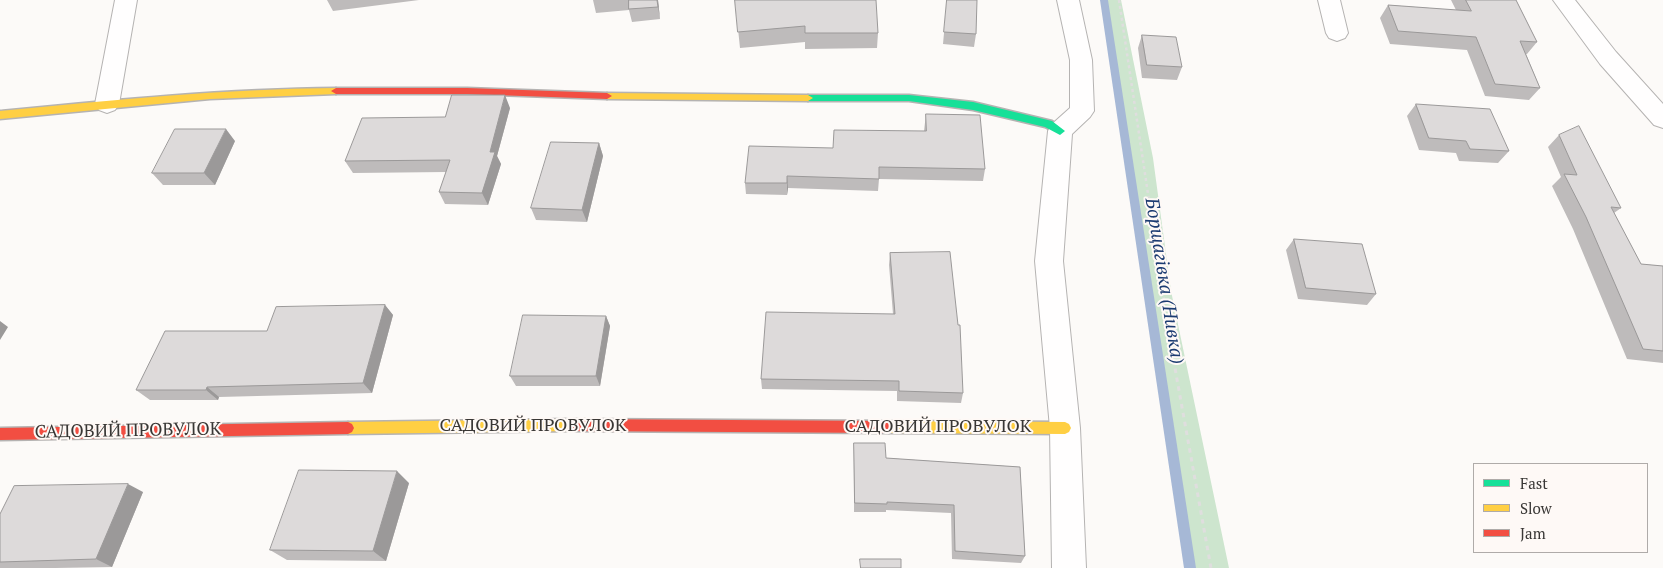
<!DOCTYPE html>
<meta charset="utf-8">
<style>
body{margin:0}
#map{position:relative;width:1663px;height:568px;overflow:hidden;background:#fcfaf8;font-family:"PT Serif",serif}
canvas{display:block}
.legend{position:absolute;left:1473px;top:463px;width:175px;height:90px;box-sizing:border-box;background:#fef9f6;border:1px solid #afaba9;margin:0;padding:6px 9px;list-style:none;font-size:15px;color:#393735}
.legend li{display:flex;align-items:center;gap:10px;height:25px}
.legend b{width:25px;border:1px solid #afaba9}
</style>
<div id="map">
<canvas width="1663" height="568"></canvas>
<ul class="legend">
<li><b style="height:6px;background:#16e098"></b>Fast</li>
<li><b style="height:6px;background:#ffcf43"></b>Slow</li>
<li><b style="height:6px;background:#f24e42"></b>Jam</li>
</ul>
</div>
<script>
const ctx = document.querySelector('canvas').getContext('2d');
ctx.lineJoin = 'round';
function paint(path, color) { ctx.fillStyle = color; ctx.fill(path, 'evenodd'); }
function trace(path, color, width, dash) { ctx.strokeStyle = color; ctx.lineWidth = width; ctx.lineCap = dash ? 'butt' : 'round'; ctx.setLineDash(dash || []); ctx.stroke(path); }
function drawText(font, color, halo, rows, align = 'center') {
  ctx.font = font + ' "PT Serif",serif'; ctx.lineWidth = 4; ctx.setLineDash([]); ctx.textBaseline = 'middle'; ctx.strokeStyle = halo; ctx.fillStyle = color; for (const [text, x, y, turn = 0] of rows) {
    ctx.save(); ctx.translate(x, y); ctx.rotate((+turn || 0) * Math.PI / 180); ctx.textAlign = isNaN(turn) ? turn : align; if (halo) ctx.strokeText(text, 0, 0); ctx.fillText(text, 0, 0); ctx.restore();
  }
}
const forest = new Path2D(`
 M 1104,0 L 1121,0 L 1153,158 L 1171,291 L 1229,568 L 1190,568 Z`);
const stream = new Path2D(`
 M 1100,0 L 1108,0 L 1196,568 L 1184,568 Z`);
const pathFar1 = new Path2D(`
 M 1119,0 L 1157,254`);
const path = new Path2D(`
 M 1157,253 L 1169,335 L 1211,568`);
const street = new Path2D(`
 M 115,0 L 137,0 L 119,104 L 115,110 L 107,113 L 99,110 L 95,104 Z
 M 1057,0 L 1079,0 L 1092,60 L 1094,111 L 1090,117 L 1072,134 L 1063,261 L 1080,428 L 1086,568 L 1052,568 L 1050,428 L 1035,261 L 1048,131 L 1051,125 L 1070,108 L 1070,60 Z
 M 1318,0 L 1340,0 L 1348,33 L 1345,38 L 1337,41 L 1329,38 L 1326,33 Z
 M 1553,0 L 1575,0 L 1616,52 L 1663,104 L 1663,128 L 1654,125 L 1600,64 Z`);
const fast = new Path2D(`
 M 808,95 L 909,95 L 973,102 L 1052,121 L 1065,131 L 1060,135 L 1045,127 L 973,110 L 909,101 L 808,101 L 803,98 Z`);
const slow = new Path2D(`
 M 336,88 L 341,91 L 336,94 L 210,99 L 0,119 L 0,111 C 112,100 223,89 336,88 Z
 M 607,93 L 808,95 L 813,98 L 808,101 L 607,99 L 602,96 Z
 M 572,419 L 576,421 L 578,425 L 576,429 L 572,431 L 348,434 L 344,432 L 342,428 L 344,424 L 348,422 Z
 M 889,421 L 1065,422 L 1069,424 L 1071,428 L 1069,432 L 1065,434 L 889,433 L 885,431 L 883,427 L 885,423 Z`);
const jam = new Path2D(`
 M 336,88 L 467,88 L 607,93 L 612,96 L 607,99 L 467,94 L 336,94 L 331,91 Z
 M 572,419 L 889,421 L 893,423 L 895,427 L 893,431 L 889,433 L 572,431 L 568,429 L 566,425 L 568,421 Z
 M 348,422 L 352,424 L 354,428 L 352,432 L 348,434 L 0,440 L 0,428 Z`);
const wall = new Path2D(`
 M 327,0 L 419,0 L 333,11 Z
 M 593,0 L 658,0 L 660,19 L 632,22 L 629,10 L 596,13 Z
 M 735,0 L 878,33 L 877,48 L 805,49 L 805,42 L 740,48 Z
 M 947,0 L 976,34 L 974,47 L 943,44 Z
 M 1451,0 L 1516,0 L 1537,42 L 1527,54 L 1526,54 L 1540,88 L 1529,100 L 1485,96 L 1467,50 L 1390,44 L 1380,18 L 1388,5 L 1456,10 Z
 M 1142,35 L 1182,67 L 1177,80 L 1142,78 L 1138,48 Z
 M 1416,104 L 1509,151 L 1498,163 L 1459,161 L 1456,153 L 1419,150 L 1407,116 Z
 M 510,108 L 497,156 L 501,164 L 488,205 L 445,204 L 439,192 L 446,172 L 353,173 L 345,161 L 445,117 Z
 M 926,114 L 985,169 L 983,181 L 879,179 L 878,191 L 788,188 L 787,195 L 746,194 L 745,183 L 833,148 L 924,131 Z
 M 1559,135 L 1621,208 L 1614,213 L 1641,264 L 1663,266 L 1663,363 L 1627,359 L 1573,229 L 1552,186 L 1561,177 L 1548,147 Z
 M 235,141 L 215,185 L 163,185 L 152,173 Z
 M 599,143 L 603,156 L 587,222 L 536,220 L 531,208 Z
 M 1294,239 L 1376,294 L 1367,305 L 1298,299 L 1286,250 Z
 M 890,253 L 963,393 L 961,403 L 897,401 L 897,391 L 762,389 L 761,379 L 893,314 L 889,265 Z
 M 385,305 L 393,315 L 372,393 L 219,397 L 218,400 L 150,400 L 136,390 L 267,331 Z
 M 606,316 L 610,326 L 600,386 L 516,386 L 510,376 Z
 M 854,443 L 886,458 L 1020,467 L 1025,556 L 1021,563 L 952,559 L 951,513 L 886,510 L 886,512 L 854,512 Z
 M 409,483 L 386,561 L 287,560 L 270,550 Z
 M 143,492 L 112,567 L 55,568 L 0,568 L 0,514 Z`);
const shadedWall = new Path2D(`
 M 657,0 L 658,0 L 660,19 L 658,7 Z
 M 505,95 L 510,108 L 497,156 L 501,164 L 488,205 L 482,193 L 490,152 Z
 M 226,129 L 235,141 L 215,185 L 204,173 Z
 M 599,143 L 603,156 L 587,222 L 582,210 Z
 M 787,176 L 788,188 L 787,195 Z
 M 385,305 L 393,315 L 372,393 L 363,383 Z
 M 606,316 L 610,326 L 600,386 L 596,376 Z
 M 0,321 L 8,327 L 0,340 Z
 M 207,387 L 219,397 L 218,400 L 206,390 Z
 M 397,471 L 409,483 L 386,561 L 373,551 Z
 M 128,484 L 143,492 L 112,567 L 96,559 Z`);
const building = new Path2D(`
 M 629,0 L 657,0 L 658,7 L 629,9 Z
 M 735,0 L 876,0 L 878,33 L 805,33 L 805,26 L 738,32 Z
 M 947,0 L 977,0 L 976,34 L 944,32 Z
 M 1466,0 L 1516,0 L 1537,42 L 1520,41 L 1540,88 L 1495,84 L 1476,37 L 1398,31 L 1388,5 L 1471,11 Z
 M 1142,35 L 1176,37 L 1182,67 L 1147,65 Z
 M 452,95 L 505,95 L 490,152 L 495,152 L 482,193 L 439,192 L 450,160 L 345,161 L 362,118 L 445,117 Z
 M 1416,104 L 1490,109 L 1509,151 L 1470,149 L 1466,141 L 1429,138 Z
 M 926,114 L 980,115 L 985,169 L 879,167 L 879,179 L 787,176 L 787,183 L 745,183 L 749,146 L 833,148 L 834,130 L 926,131 Z
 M 1579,126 L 1621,208 L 1611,207 L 1641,264 L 1663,266 L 1663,351 L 1643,349 L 1586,217 L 1564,174 L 1577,175 L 1559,135 Z
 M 175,129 L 226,129 L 204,173 L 152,173 Z
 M 551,142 L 599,143 L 582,210 L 531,208 Z
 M 1294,239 L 1362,244 L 1376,294 L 1306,288 Z
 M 950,252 L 958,325 L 960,325 L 963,393 L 899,391 L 899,381 L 761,379 L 766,312 L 895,314 L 890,253 Z
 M 385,305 L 363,383 L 207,387 L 206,390 L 136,390 L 165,331 L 267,331 L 276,307 Z
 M 523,315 L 606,316 L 596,376 L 510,376 Z
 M 854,443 L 885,443 L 886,458 L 1020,467 L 1025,556 L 955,551 L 954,505 L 887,502 L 887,504 L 855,503 Z
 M 299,470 L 397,471 L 373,551 L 270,550 Z
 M 128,484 L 96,559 L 0,562 L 0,514 L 14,486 Z
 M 860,559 L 901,559 L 901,568 L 861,568 Z`);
const streetNames = [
 ["САДОВИЙ ПРОВУЛОК",533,426],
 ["САДОВИЙ ПРОВУЛОК",938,427],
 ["САДОВИЙ ПРОВУЛОК",128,431,-1]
];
const waterNames = [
 ["Борщагівка (Нивка)",1164,281,81]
];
paint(forest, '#cde5ce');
paint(stream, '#a6b8d6');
trace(street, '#b5b3b2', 2);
trace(fast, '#b5b3b2', 3);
trace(slow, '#b5b3b2', 3);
trace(jam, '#b5b3b2', 3);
trace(pathFar1, '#dfdede', 2.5, [3, 3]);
trace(path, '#dfdede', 3, [4.5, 4.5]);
paint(street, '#fffefe');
paint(fast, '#16e098');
paint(slow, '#ffcf43');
paint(jam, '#f24e42');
paint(wall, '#bebbbb');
paint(shadedWall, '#9b9999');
paint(building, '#dddada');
trace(building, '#9b9999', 1);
drawText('18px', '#393735', '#fef9f6', streetNames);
drawText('italic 19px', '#1b3b71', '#fef9f6', waterNames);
</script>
